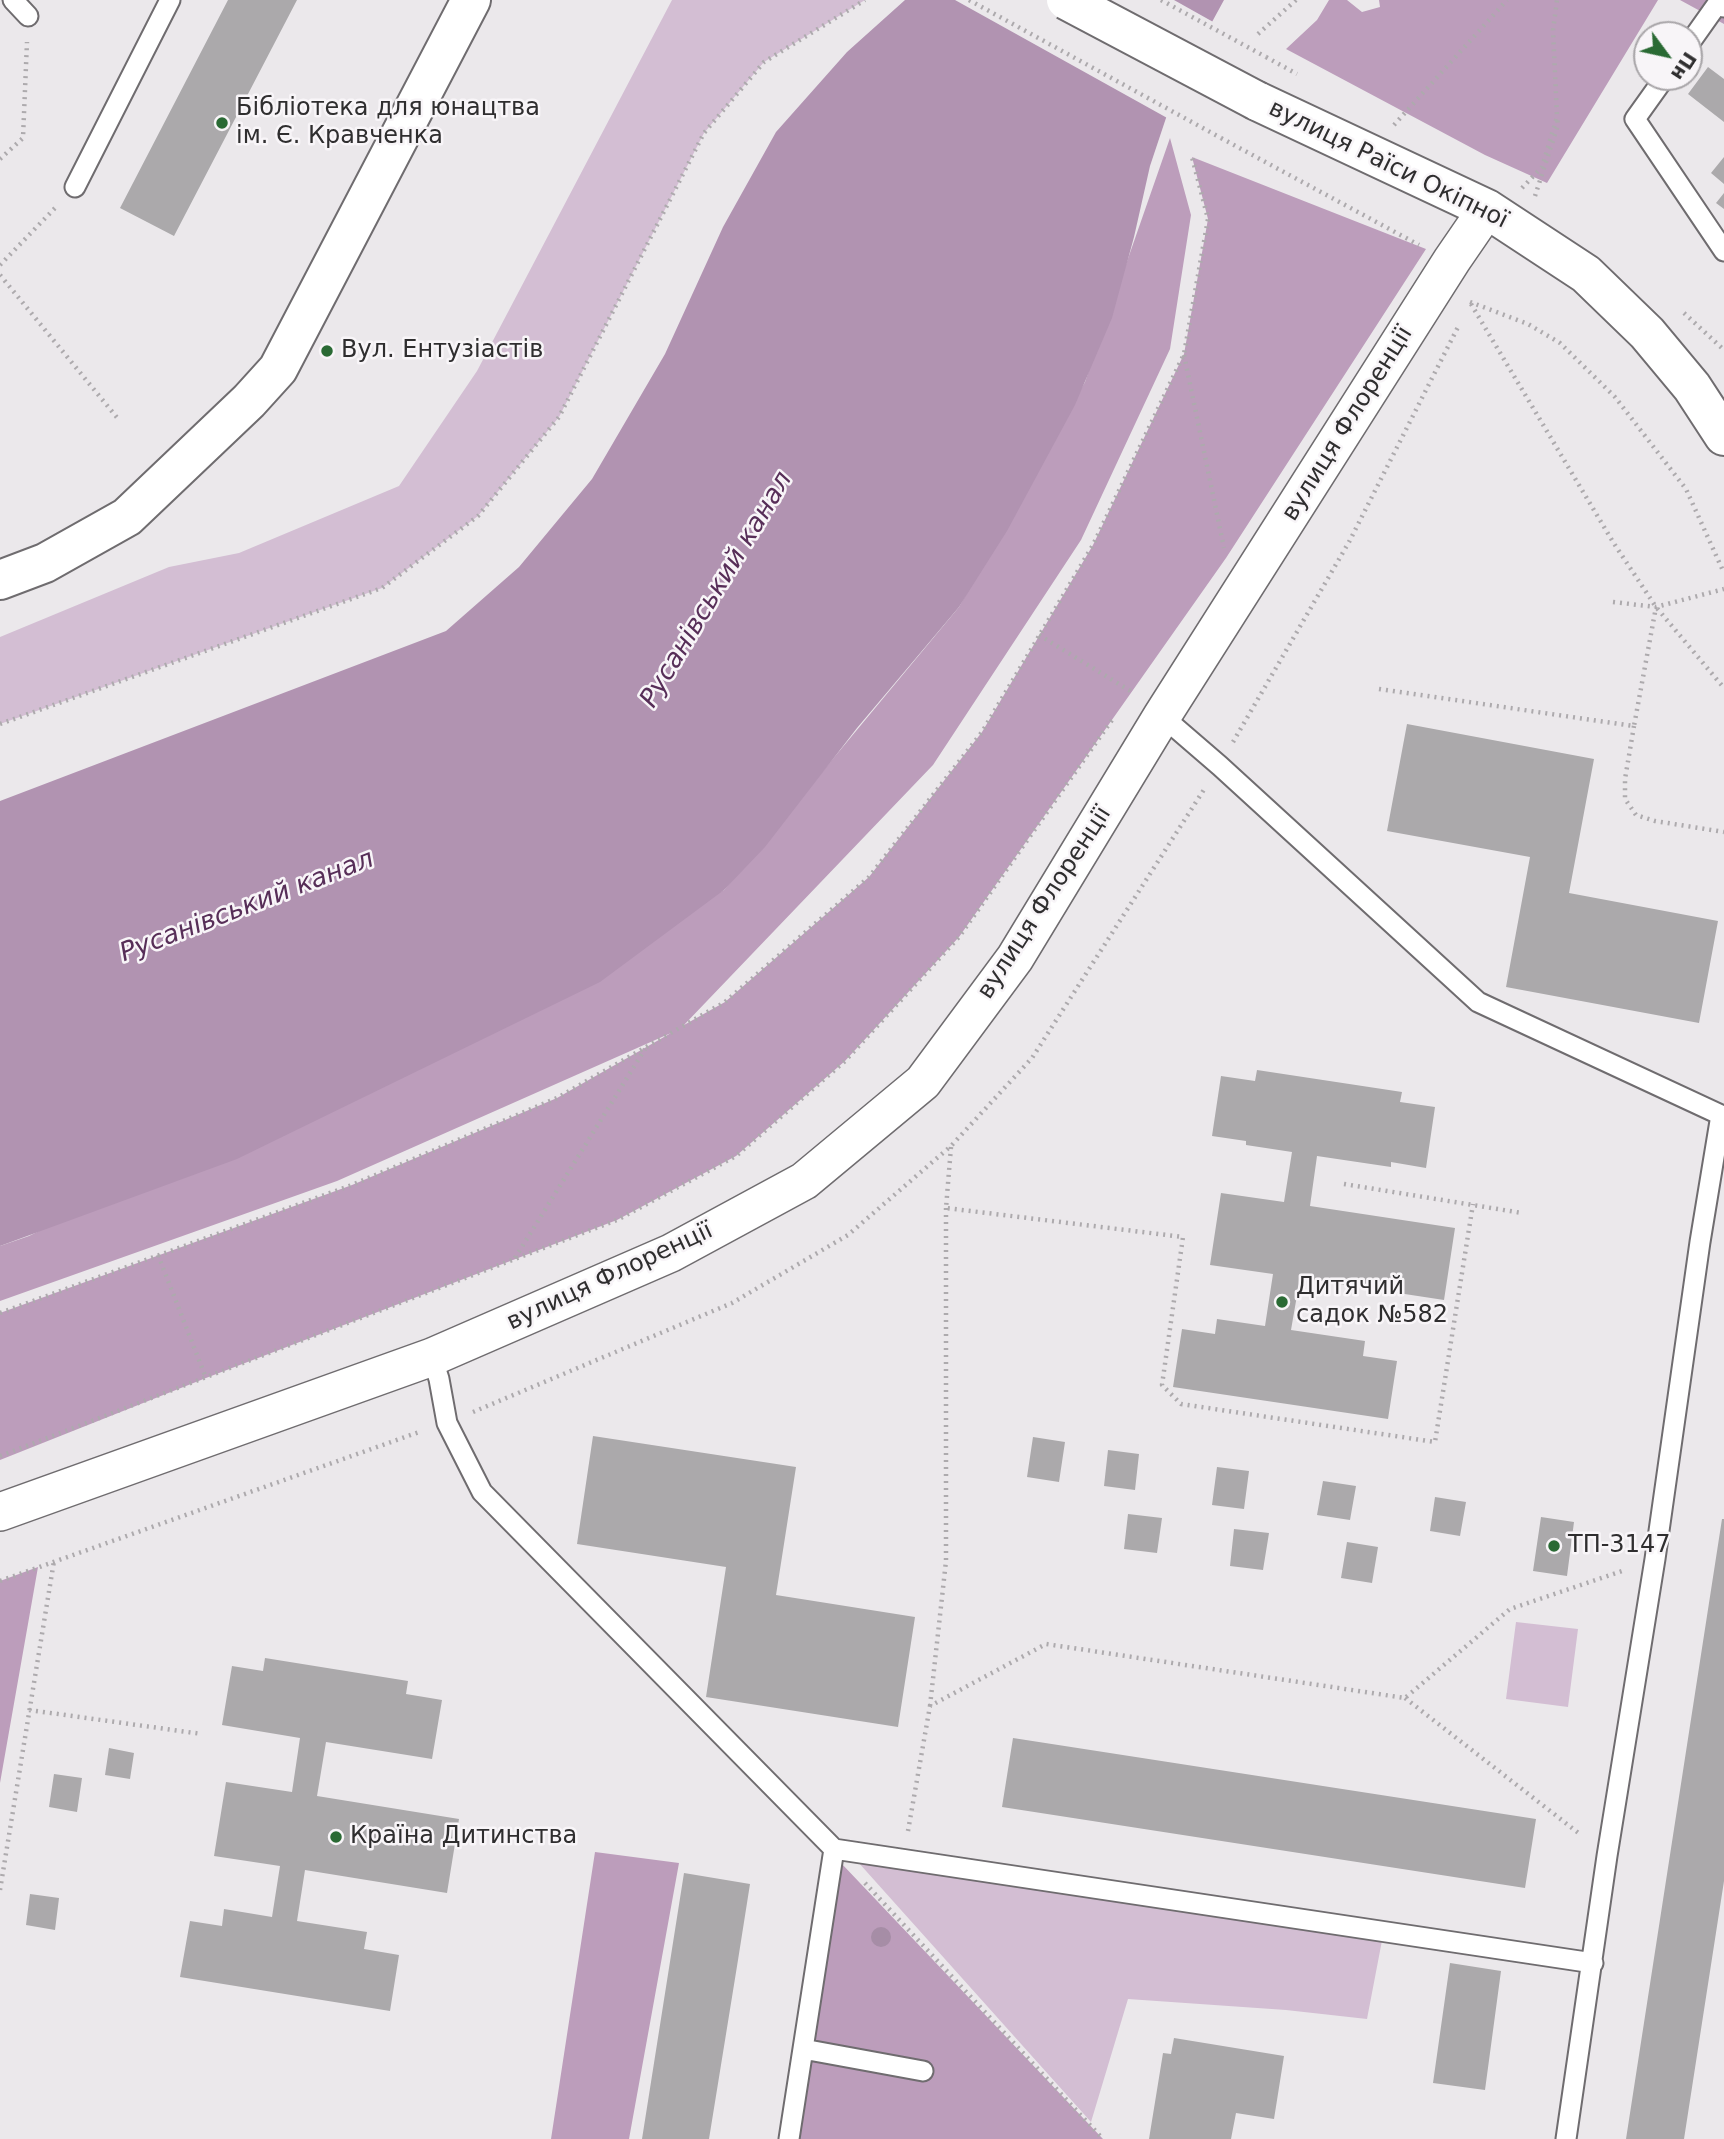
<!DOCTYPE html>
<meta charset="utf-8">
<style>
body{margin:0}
#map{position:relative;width:1724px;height:2139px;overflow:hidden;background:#ebe8eb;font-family:"DejaVu Sans",sans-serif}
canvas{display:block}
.north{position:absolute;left:1633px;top:21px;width:70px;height:70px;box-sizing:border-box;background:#f8f5f8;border:2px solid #a8a5a8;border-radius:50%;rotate:123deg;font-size:19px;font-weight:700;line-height:28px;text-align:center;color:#2f2e2f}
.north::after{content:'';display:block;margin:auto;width:24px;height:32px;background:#2a6a34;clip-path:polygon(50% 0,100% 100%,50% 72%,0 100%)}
</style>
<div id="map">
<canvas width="1724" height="2139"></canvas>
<div class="north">Пн</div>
</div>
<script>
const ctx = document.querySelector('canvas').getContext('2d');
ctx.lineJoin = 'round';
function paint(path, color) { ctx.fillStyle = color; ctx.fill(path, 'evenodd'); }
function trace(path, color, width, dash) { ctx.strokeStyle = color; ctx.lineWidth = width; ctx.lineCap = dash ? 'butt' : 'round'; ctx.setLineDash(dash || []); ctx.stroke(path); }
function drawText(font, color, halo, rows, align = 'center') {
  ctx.font = font + ' "DejaVu Sans",sans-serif'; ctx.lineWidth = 5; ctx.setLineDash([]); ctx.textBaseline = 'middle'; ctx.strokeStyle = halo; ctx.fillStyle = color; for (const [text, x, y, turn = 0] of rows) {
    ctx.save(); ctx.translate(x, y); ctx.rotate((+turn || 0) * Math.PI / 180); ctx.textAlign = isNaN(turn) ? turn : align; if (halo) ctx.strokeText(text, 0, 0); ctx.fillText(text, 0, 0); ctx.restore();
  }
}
const green = new Path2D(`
 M 672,0 L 865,0 L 764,62 L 704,133 L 559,417 L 478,516 L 382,588 L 0,724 L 0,637 L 169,567 L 239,553 L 399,486 L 477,371 Z
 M 1516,1622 L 1578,1629 L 1568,1707 L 1506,1699 Z
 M 858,1862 L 1384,1930 L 1367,2019 L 1286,2010 L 1128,1999 L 1091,2122 Z`);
const forest = new Path2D(`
 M 1329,0 L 1347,0 L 1362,12 L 1380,7 L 1379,0 L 1658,0 L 1547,183 L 1485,155 L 1286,49 L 1317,20 Z
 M 1680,0 L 1724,0 L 1724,24 Z
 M 1170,138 L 1191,215 L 1170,349 L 1081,540 L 933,765 L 684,1025 L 725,1002 L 869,877 L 982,732 L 1093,545 L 1184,354 L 1208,219 L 1192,157 L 1426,249 L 1226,558 L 959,937 L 845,1061 L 736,1156 L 617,1220 L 206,1378 L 0,1460 L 0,1313 L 352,1185 L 557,1098 L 671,1033 L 337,1181 L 0,1301 L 0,1246 L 29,1236 L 724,890 L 959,607 L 1085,382 Z
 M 38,1567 L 0,1783 L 0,1581 Z
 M 595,1852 L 679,1863 L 629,2139 L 551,2139 Z
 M 841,1863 L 1103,2139 L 797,2139 Z`);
const water = new Path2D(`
 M 905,0 L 1224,0 L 1176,88 L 1150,166 L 1134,237 L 1112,318 L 1075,405 L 1007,531 L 959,607 L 857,728 L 765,847 L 724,890 L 600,982 L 237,1159 L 0,1246 L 0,801 L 446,631 L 519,567 L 592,479 L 665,354 L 723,227 L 776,132 L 847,52 Z`);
const pier = new Path2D(`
 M 955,0 L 1174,0 L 1215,23 L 1179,89 L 1169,119 Z`);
const building = new Path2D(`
 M 228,0 L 297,0 L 174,236 L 120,208 Z
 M 1708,67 L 1724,79 L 1724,122 L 1688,94 Z
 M 1724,157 L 1724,184 L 1711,173 Z
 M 1724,193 L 1724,209 L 1716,203 Z
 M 1407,724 L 1594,759 L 1569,893 L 1718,921 L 1699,1023 L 1506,987 L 1530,857 L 1387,831 Z
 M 1257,1070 L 1402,1092 L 1400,1102 L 1435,1107 L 1426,1168 L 1391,1162 L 1391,1167 L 1317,1156 L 1310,1206 L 1455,1228 L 1444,1300 L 1300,1278 L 1291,1330 L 1365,1341 L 1363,1356 L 1397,1361 L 1388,1419 L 1173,1387 L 1182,1329 L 1215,1334 L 1217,1319 L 1265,1326 L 1273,1274 L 1210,1265 L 1221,1193 L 1284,1202 L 1292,1152 L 1246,1145 L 1246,1141 L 1212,1136 L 1221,1076 L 1255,1081 Z
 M 593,1436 L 796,1467 L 776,1595 L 915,1617 L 898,1727 L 706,1697 L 726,1567 L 577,1544 Z
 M 1033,1437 L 1065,1442 L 1059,1482 L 1027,1477 Z
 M 1108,1450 L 1139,1454 L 1135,1490 L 1104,1486 Z
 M 1217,1467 L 1249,1471 L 1244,1509 L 1212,1505 Z
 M 1323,1481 L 1356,1486 L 1350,1520 L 1317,1515 Z
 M 1435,1497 L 1466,1502 L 1460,1536 L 1430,1531 Z
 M 1128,1514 L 1162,1518 L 1157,1553 L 1124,1549 Z
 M 1541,1517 L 1574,1522 L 1567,1576 L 1533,1571 Z
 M 1722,1519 L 1724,1519 L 1724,1881 L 1684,2139 L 1626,2139 Z
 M 1234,1529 L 1269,1533 L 1263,1570 L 1230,1566 Z
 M 1347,1542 L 1378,1547 L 1372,1583 L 1341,1578 Z
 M 265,1658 L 408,1681 L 406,1694 L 442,1700 L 432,1759 L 326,1742 L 317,1796 L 459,1819 L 447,1893 L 305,1870 L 297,1921 L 367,1932 L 364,1949 L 399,1955 L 390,2011 L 180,1977 L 190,1921 L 222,1926 L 224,1909 L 272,1917 L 280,1866 L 214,1856 L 226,1782 L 292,1792 L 300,1738 L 222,1725 L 232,1666 L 263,1671 Z
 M 1013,1738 L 1536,1819 L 1525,1888 L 1002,1807 Z
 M 109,1748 L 134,1753 L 130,1779 L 105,1775 Z
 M 54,1774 L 82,1778 L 77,1812 L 49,1807 Z
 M 684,1873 L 750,1884 L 738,1960 L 709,2139 L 642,2139 Z
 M 30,1894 L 59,1898 L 55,1930 L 26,1925 Z
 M 1450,1963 L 1501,1971 L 1485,2090 L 1433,2083 Z
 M 1174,2038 L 1284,2056 L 1274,2119 L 1236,2113 L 1231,2139 L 1149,2139 L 1163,2053 L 1171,2054 Z`);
const path = new Path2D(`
 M 1258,34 L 1296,0
 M 1266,57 L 1297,74
 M 1394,125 L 1507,0
 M 1221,138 L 1419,245
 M 0,159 L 23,138 L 27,42
 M 1522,188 L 1542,167 L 1557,117 L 1553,30 L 1557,0
 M 1535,196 L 1558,125 L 1557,118
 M 0,265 L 55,208
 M 0,275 L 119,420
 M 1470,302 L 1528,324 L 1560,343 L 1615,397 L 1686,489 L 1724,573
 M 1471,304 L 1613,542 L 1656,607 L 1724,688
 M 1684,313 L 1724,350
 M 1184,355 L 1224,548
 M 1613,602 L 1656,607 L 1724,589
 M 1039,635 L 1132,692
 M 1379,689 L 1634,726 L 1656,607
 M 0,724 L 382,588 L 478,516 L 559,417 L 704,133 L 764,62 L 865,0
 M 1634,726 L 1625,779 L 1625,799 L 1636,815 L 1655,821 L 1724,832
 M 1233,742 L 1349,542 L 1459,325
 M 951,1147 L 946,1208 L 1183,1237 L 1162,1385 L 1181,1404 L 1435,1442 L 1473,1204
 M 1344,1184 L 1522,1213
 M 158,1255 L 206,1378
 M 515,1258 L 645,1049
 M 0,1313 L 352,1185 L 557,1098 L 725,1002 L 869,877 L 982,732 L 1093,545 L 1184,354 L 1208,219 L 1192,157
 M 473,1412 L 732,1303 L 848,1235 L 951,1146 L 1032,1058 L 1205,788
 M 0,1456 L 617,1220 L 736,1156 L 845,1061 L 959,937 L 1112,720
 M 0,1581 L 422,1431
 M 1405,1698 L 1581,1835
 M 930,1706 L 946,1561 L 946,1208
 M 29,1710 L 202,1734
 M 908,1831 L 930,1706 L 1046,1644 L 1405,1698 L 1510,1609 L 1625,1570
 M 865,1883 L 1103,2139
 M 0,1890 L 54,1561`);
const lane = new Path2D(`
 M 13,0 L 28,16
 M 1689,44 L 1718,3 L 1724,7
 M 1665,77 L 1635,119 L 1724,251
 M 75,187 L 170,0
 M 1162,716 L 1220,766 L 1478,1002 L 1721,1115 L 1700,1242 L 1655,1559 L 1607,1856 L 1566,2139
 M 432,1357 L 439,1379 L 447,1423 L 482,1492 L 834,1849 L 789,2139
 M 834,1849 L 1593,1963
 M 803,2049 L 923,2071`);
const street = new Path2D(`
 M 0,1512 L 432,1357 L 671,1253 L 804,1181 L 923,1082 L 1015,958 L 1162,716 L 1452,260 L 1487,209`);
const secondary = new Path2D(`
 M 1257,101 L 1487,209 L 1586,274 L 1647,333 L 1692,387 L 1724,436
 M 0,580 L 45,563 L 127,517 L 249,401 L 278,369 L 471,0`);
const pathBridge = new Path2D(`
 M 969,0 L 1221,138
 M 1161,0 L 1266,57`);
const secondaryBridge = new Path2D(`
 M 1066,0 L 1257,101`);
const trees = [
 [881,1937]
];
const markers = [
 [222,123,7,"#2a6a34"],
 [327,351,7,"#2a6a34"],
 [1282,1302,7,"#2a6a34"],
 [1554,1546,7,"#2a6a34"],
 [336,1837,7,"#2a6a34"]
];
const poiNames = [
 ["Бібліотека для юнацтва",236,109],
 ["ім. Є. Кравченка",236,137],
 ["Вул. Ентузіастів",341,351],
 ["Дитячий",1296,1288],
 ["садок №582",1296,1316],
 ["ТП-3147",1568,1546],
 ["Країна Дитинства",350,1837]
];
const streetNames = [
 ["вулиця Раїси Окіпної",1388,165,26],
 ["вулиця Флоренції",1348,424,-58],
 ["вулиця Флоренції",1045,903,-57],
 ["вулиця Флоренції",610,1277,-25]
];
const waterNames = [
 ["Русанівський канал",717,590,-59],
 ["Русанівський канал",247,907,-21]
];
paint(green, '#d3bed3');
paint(forest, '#bc9dbb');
paint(water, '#b193b1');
paint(pier, '#ebe8eb');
paint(building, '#aba9ab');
trace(lane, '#6f6c6f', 23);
trace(street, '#6f6c6f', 40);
trace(secondary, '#6f6c6f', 42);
trace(path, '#adaaad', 4.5, [2, 5]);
trace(lane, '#fff', 19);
trace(street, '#fff', 37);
trace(secondary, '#fff', 38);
trace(secondaryBridge, '#6f6c6f', 42, []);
trace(pathBridge, '#adaaad', 4.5, [2, 5]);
trace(secondaryBridge, '#fff', 38);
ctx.fillStyle = '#a68da6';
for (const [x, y] of trees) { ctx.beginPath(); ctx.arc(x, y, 10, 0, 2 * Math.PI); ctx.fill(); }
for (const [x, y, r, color] of markers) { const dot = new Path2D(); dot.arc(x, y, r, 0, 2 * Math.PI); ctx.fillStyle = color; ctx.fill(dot); trace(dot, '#f8f5f8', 2.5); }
drawText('24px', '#2f2e2f', '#f8f5f8', poiNames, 'left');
drawText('24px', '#2f2e2f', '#f8f5f8', streetNames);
drawText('italic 26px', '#572e58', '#f8f5f8', waterNames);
</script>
